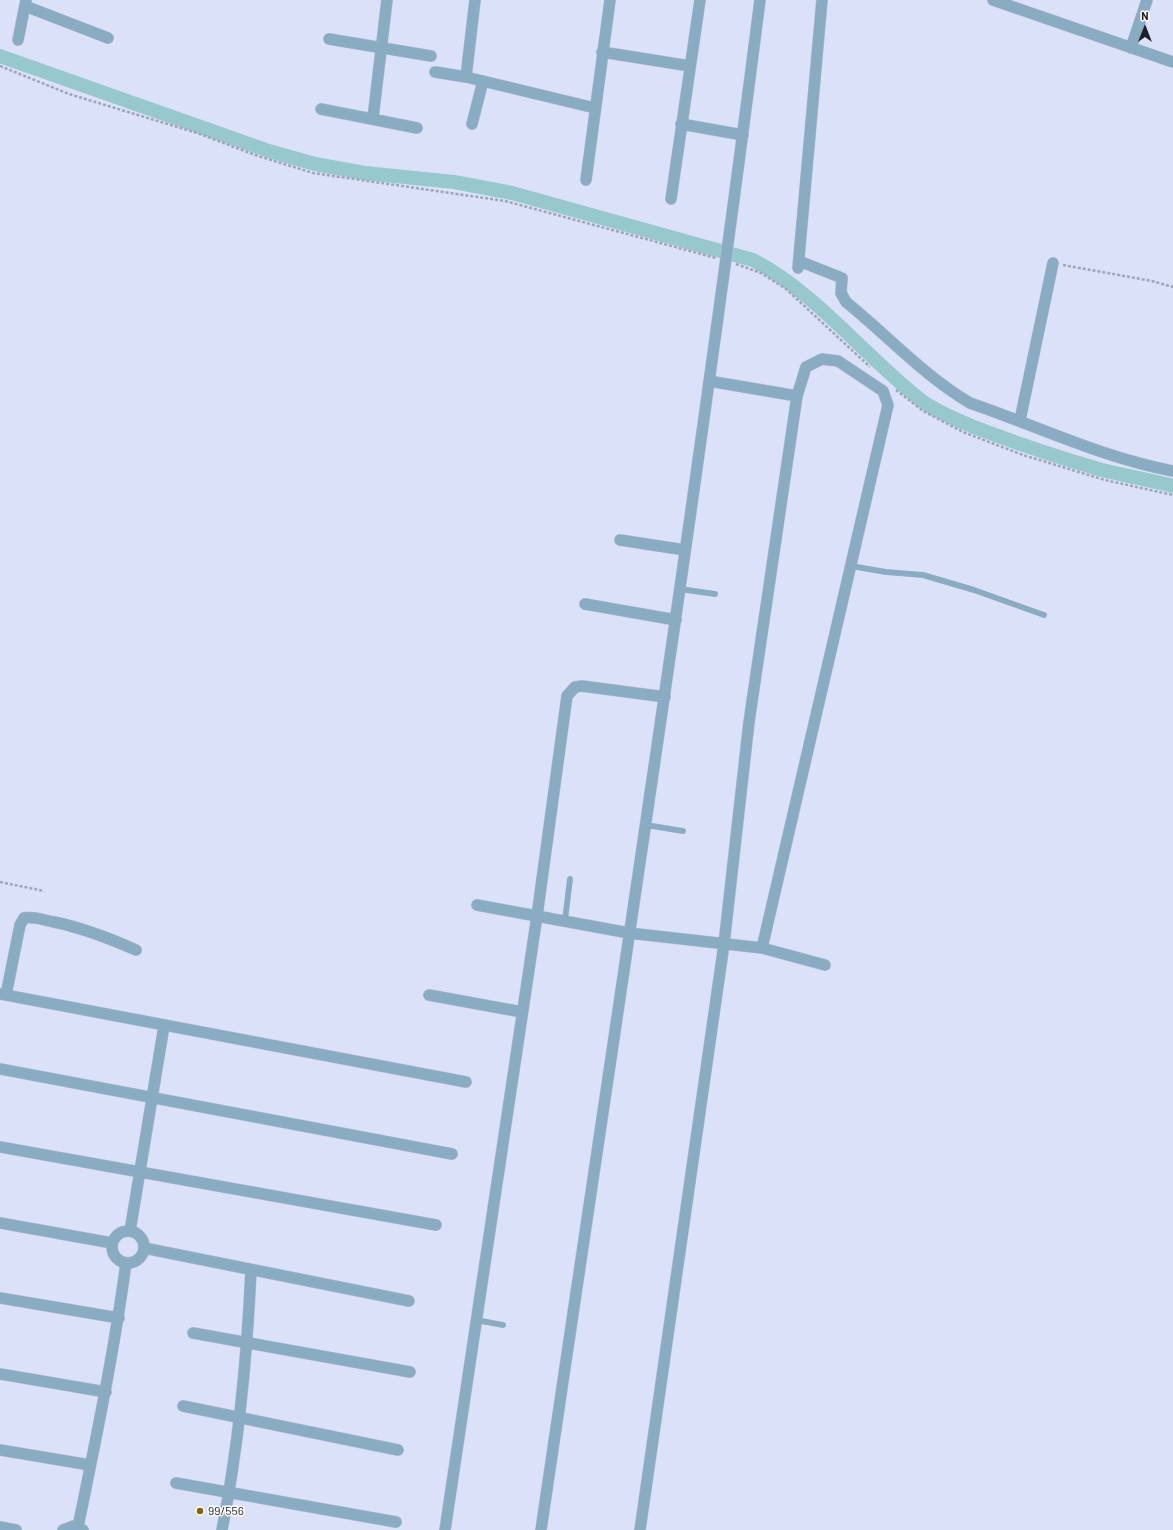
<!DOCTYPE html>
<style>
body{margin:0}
#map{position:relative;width:1173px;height:1530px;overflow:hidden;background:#dae1f8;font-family:Barlow,sans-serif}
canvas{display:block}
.north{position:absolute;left:1125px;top:8px;width:40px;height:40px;-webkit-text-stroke:3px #fff;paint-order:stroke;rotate:0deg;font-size:11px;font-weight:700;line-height:16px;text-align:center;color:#1d2028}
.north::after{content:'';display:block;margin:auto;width:14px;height:18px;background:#1d2028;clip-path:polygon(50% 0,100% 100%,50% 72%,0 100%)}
</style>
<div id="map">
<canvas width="1173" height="1530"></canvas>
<div class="north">N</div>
</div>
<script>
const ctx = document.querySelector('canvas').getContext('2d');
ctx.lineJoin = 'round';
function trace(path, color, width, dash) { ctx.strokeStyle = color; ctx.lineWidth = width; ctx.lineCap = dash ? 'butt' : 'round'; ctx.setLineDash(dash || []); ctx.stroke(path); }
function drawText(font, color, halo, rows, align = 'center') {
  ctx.font = font + ' Barlow,sans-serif'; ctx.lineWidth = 3; ctx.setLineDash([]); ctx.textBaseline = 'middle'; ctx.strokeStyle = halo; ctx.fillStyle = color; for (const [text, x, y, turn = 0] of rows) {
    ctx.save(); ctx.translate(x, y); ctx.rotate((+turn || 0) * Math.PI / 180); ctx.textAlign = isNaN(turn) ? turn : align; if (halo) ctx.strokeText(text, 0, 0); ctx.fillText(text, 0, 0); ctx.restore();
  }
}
const canal = new Path2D(`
 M 0,56 L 269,151 L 315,164 L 365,173 L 454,182 L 512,193 L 753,260 C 818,294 864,356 922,401 C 939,413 970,426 990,433 C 1027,447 1064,459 1102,470 C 1126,476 1150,480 1173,486`);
const path = new Path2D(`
 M 0,66 L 69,94 L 197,133 L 258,156 L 313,173 L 505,201 L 716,258
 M 736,264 L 761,273 L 786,289 L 870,367
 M 1063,265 L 1152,281 L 1173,287
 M 896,390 L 923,411 L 963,432 L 1023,455 L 1105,480 L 1173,495
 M 0,882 L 44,891`);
const lane = new Path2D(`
 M 851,566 L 886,572 L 923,575 L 974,590 L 1044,615
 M 680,589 L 715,594
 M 646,825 L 683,831
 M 565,920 L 570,879
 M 476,1320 L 503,1325`);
const street = new Path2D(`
 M 475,0 L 466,77 L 595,108
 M 993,0 L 1173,62
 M 25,6 L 108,38
 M 329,39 L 431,56
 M 18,40 L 26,0
 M 1131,48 L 1147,0
 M 602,52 L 690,66
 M 435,72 L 466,77
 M 321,109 L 417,128
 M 373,118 L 387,0
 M 472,124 L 483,81
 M 681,124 L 743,135
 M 586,180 L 610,0
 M 671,199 L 700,0
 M 799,261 L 842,278 L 841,293 L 846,302 C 887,335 924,376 970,403 C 1037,426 1103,458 1173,471
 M 798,268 L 822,0
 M 709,381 L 797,396
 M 1020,420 L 1053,263
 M 620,540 L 685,550
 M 585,604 L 676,620
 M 477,905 L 629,933 L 762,948 L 825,965
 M 0,994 L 466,1082
 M 6,995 L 20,925 L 24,918 C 34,916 43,920 54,922 C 83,928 109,938 136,950
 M 429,995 L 522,1012
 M 0,1069 L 452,1154
 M 0,1147 L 436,1225
 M 0,1223 L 112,1243
 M 130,1231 L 164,1026
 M112 1247a16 16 0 1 1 32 0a16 16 0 1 1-32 0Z
 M 144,1248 L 409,1301
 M 0,1298 L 119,1318
 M 193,1333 L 410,1372
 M 0,1374 L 106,1392
 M 183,1406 L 398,1450
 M 0,1450 L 90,1465
 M 176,1483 L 396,1522
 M 0,1527 L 16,1530
 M 78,1527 C 96,1439 114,1352 126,1263
 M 63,1530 L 73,1526 L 83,1530
 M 222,1530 C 239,1444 247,1357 251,1270
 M 445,1530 L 537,916 L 567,696 L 575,687 L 582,686 L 665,697
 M 541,1530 C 616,1020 695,511 760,0
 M 640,1530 L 724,944 L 749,722 L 797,396 L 806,367 L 822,359 L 838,361 L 883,391 L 888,405 L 762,948`);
const markers = [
 [200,1511,4,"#886300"]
];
const poiNames = [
 ["99/556",208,1511]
];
trace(canal, '#96c8ce', 14);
trace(lane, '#b8bed3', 6);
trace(street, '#b8bed3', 12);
trace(path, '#a0a5b8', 2.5, [3, 2]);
trace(lane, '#89acc3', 5.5);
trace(street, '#89acc3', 11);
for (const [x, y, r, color] of markers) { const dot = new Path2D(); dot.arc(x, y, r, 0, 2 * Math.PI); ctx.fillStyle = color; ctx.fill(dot); trace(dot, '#fff', 1.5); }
drawText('12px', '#1d2028', '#fff', poiNames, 'left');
</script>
